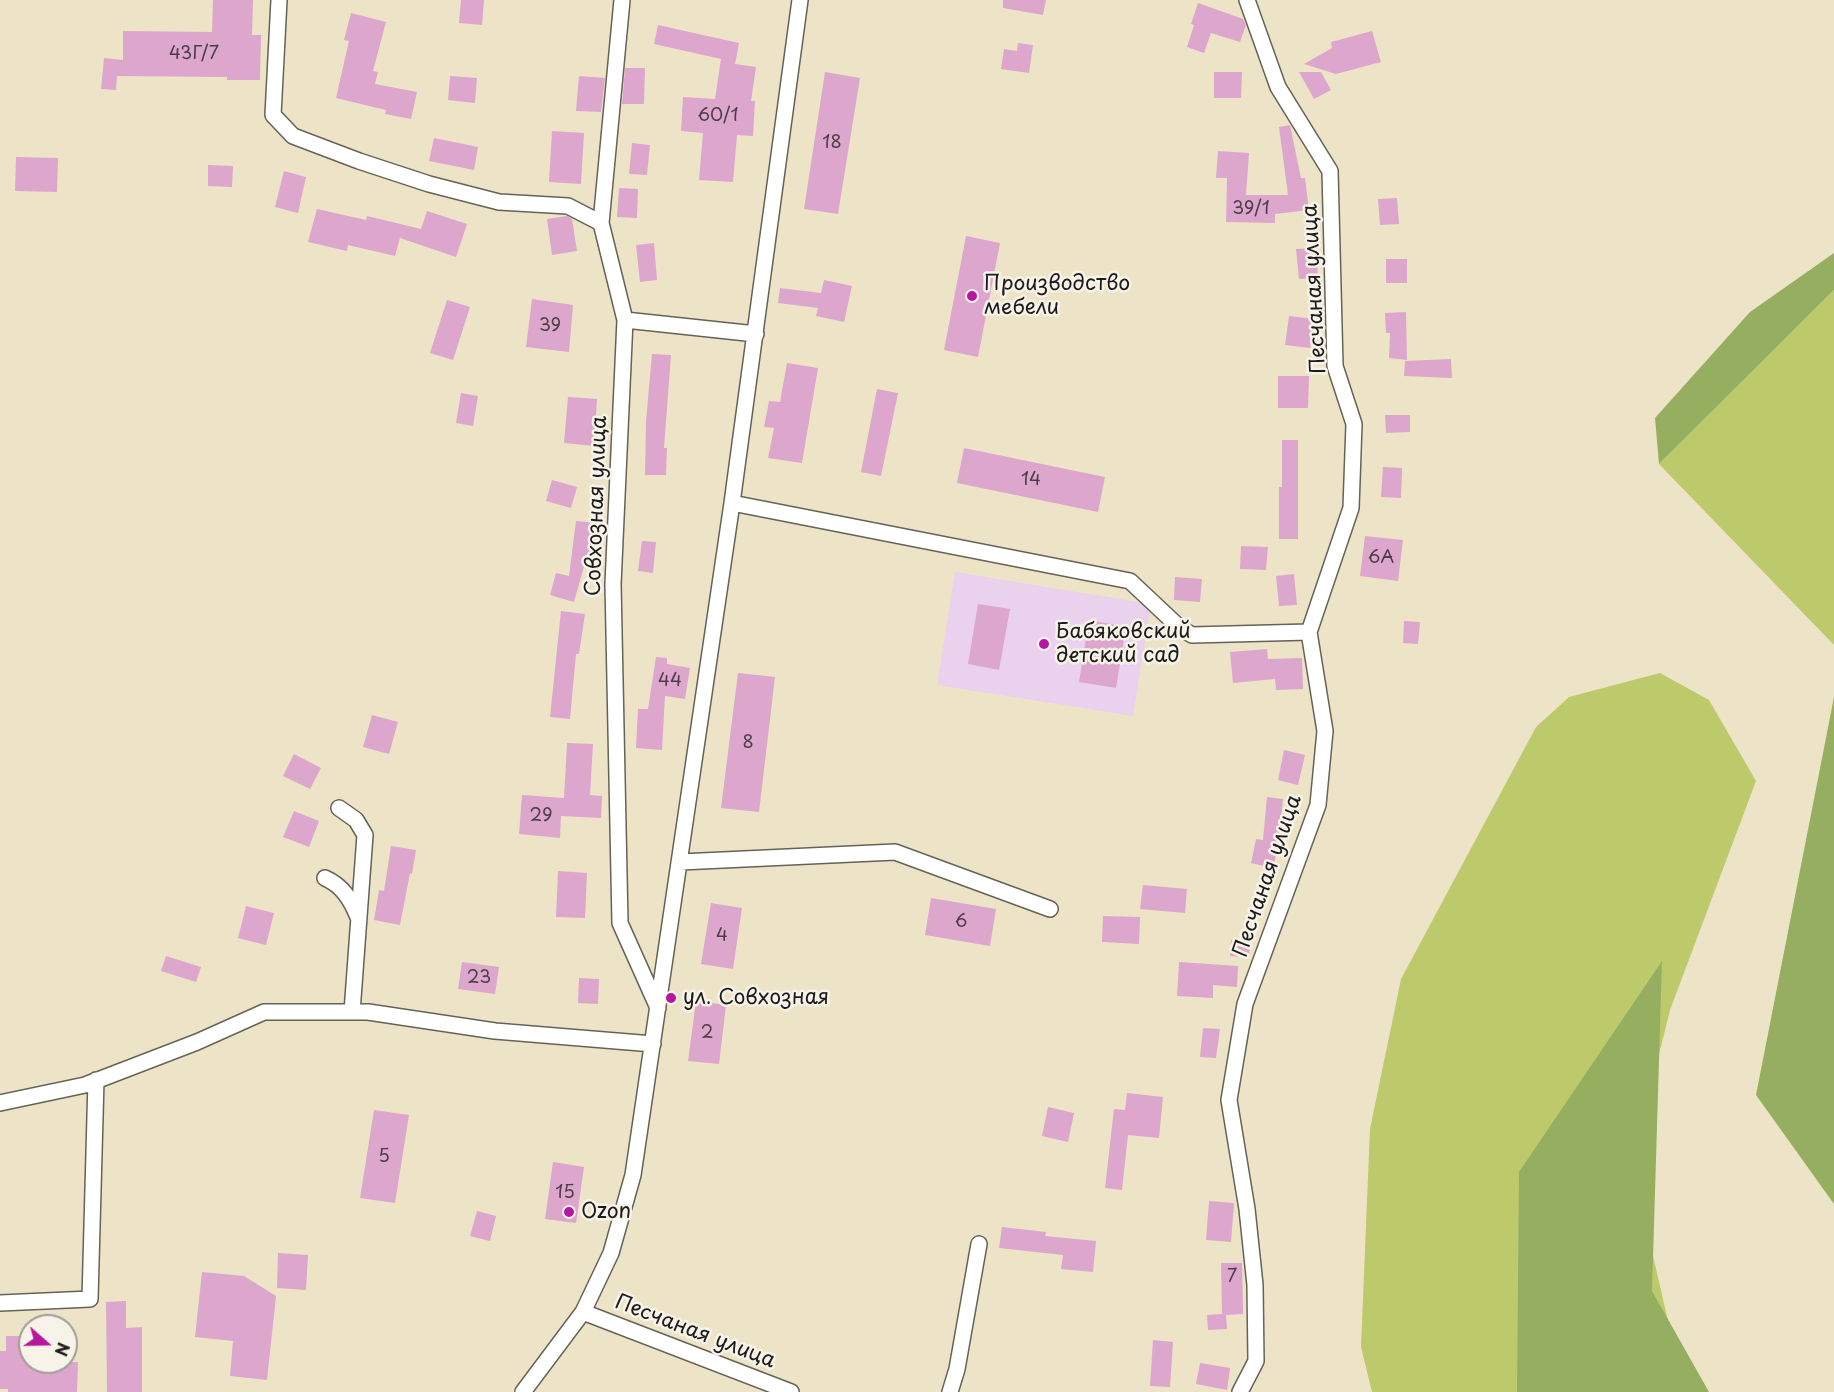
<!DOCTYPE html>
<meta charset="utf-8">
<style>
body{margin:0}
#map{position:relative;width:1834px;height:1392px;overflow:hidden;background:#ede4c7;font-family:"Playpen Sans",sans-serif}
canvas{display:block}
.north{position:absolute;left:18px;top:1314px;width:60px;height:60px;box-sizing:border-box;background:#f7f3e8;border:2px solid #9f9d96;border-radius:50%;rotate:110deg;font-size:16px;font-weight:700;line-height:24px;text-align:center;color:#1c1c1c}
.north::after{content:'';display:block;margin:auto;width:21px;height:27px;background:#b5179e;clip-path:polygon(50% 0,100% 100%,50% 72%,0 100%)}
</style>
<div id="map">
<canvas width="1834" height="1392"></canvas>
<div class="north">N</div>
</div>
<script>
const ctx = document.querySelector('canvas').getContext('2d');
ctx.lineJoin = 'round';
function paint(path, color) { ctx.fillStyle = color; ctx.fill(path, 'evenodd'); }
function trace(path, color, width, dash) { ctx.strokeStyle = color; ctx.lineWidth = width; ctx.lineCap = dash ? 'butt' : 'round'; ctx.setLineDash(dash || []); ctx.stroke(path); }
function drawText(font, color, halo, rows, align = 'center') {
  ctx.font = font + ' "Playpen Sans",sans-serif'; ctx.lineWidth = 5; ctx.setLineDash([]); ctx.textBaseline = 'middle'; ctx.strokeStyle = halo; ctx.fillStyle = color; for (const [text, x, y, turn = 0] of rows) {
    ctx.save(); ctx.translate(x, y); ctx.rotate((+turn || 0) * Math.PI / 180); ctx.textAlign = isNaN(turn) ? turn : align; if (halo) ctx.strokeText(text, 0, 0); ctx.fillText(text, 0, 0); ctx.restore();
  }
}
const built = new Path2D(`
 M 955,572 L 1151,604 L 1133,716 L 937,685 Z`);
const green = new Path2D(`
 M 1834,290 L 1834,645 L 1659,464 Z
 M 1660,673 L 1709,700 L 1756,781 L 1670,1010 L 1632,1164 L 1682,1382 L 1686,1392 L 1372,1392 L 1361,1347 L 1370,1129 L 1401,979 L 1536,727 L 1569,697 Z`);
const forest = new Path2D(`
 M 1834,253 L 1834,290 L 1659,464 L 1655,418 L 1750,312 Z
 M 1834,697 L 1834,1204 L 1756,1095 Z
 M 1662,961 L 1652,1291 L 1709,1392 L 1517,1392 L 1519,1172 Z`);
const building = new Path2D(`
 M 213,0 L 253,0 L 252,35 L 261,35 L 260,80 L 227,80 L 227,77 L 117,76 L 116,90 L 101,89 L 104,58 L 123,60 L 123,31 L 212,32 Z
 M 461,0 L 484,0 L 482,25 L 459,23 Z
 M 1003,0 L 1046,0 L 1043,15 L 1003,8 Z
 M 1198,3 L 1243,19 L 1246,25 L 1240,42 L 1211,33 L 1204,53 L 1187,47 L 1194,25 L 1191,24 Z
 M 351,13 L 386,22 L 373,71 L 378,72 L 375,84 L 417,92 L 411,119 L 385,114 L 386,110 L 336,98 L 349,41 L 344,40 Z
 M 658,25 L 739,43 L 735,64 L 756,67 L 751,101 L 755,101 L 753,136 L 737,135 L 733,182 L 699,180 L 703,133 L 681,131 L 683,97 L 715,99 L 721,59 L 654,44 Z
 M 1372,31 L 1381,62 L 1336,74 L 1304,64 L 1332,48 L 1331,42 Z
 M 1018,43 L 1033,45 L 1029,73 L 1001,69 L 1004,49 L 1017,51 Z
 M 625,68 L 645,68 L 644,104 L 622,104 Z
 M 825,72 L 860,78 L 838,214 L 804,209 Z
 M 1214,72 L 1242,72 L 1241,98 L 1214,98 Z
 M 1299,72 L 1321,72 L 1331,90 L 1314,99 Z
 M 450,76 L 477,78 L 475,103 L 448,100 Z
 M 579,76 L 605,78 L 601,112 L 576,111 Z
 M 1290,125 L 1301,178 L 1305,178 L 1309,210 L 1275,214 L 1275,223 L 1226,222 L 1227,178 L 1216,178 L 1218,151 L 1249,153 L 1246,195 L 1288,195 L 1279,127 Z
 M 552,131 L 584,133 L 581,184 L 549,182 Z
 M 434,138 L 478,147 L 474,170 L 429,161 Z
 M 632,143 L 650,145 L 647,175 L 629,174 Z
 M 16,157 L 58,158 L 57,192 L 15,191 Z
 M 208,165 L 233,166 L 232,187 L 208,186 Z
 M 284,171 L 306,177 L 298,213 L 275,207 Z
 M 619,188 L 638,189 L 637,218 L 617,217 Z
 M 1397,198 L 1399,224 L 1380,225 L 1378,199 Z
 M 317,209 L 366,220 L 367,216 L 421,229 L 427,211 L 467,224 L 456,257 L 400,238 L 395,256 L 348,245 L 347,251 L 308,242 Z
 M 567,216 L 572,219 L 577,251 L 552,255 L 547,219 Z
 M 966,236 L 1000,243 L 978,357 L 944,350 Z
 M 654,243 L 657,280 L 640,282 L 636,245 Z
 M 1316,248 L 1318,278 L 1299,279 L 1296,249 Z
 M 1386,259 L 1407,259 L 1407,283 L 1386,283 Z
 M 824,280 L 852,286 L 844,322 L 816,316 L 818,308 L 778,303 L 780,288 L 821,293 Z
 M 532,299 L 573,305 L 569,352 L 526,347 Z
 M 447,300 L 470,307 L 453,360 L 430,353 Z
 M 1406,312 L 1407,360 L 1389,358 L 1390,333 L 1386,333 L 1385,313 Z
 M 1289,316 L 1314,319 L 1310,348 L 1285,345 Z
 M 652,354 L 671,355 L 664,448 L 667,448 L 666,475 L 645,475 L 646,421 Z
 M 1451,359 L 1452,378 L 1404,376 L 1405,361 Z
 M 787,363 L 818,368 L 802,463 L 768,458 L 774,428 L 764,427 L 769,401 L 780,402 Z
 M 1278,376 L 1309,376 L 1308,408 L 1278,408 Z
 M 877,389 L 898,393 L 881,476 L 861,472 Z
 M 461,393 L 478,396 L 473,426 L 456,423 Z
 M 568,397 L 597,399 L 594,446 L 564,443 Z
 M 1385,415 L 1410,415 L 1410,432 L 1386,433 Z
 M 1282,440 L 1298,440 L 1298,539 L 1279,539 L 1279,487 L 1282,487 Z
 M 964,448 L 1105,477 L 1098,512 L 957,483 Z
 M 1383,467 L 1402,468 L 1401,498 L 1381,497 Z
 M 552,480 L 577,487 L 571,508 L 546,501 Z
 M 576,521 L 598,523 L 593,564 L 585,563 L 574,602 L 550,595 L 556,573 L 569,576 Z
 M 1365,536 L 1403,540 L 1398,581 L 1360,576 Z
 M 642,541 L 656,542 L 653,573 L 638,571 Z
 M 1241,546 L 1268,547 L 1266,570 L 1240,569 Z
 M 1294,574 L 1297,605 L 1279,606 L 1276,576 Z
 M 1175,577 L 1202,579 L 1200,602 L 1174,600 Z
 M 978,604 L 1010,609 L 999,670 L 968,664 Z
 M 561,611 L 585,614 L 579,654 L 576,654 L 570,719 L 550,717 Z
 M 1089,620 L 1126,627 L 1116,688 L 1079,682 Z
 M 1404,621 L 1420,622 L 1418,644 L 1403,643 Z
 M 1267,649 L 1268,659 L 1302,658 L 1303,689 L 1276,690 L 1275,679 L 1233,683 L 1230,652 Z
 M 656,657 L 667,658 L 667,664 L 690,668 L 685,699 L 665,696 L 662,750 L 636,748 L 638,709 L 648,709 Z
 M 738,673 L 775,677 L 759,812 L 721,808 Z
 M 372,715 L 398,722 L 389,754 L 363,747 Z
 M 567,743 L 593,744 L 590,795 L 602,796 L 601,818 L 561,816 L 560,838 L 519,834 L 522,795 L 564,798 Z
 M 1284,750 L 1305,755 L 1298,785 L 1278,780 Z
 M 294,754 L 321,768 L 310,789 L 283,776 Z
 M 1267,797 L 1283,799 L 1278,846 L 1273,868 L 1251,863 L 1256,839 L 1263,840 Z
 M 294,811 L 319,821 L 309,847 L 283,837 Z
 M 391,846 L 416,850 L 412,874 L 410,873 L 400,925 L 374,920 L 379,890 L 384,891 Z
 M 558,871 L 587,873 L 585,918 L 556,917 Z
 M 1143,885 L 1187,889 L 1185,913 L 1140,909 Z
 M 931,898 L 996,909 L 990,946 L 925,935 Z
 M 711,903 L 742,908 L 733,969 L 701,964 Z
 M 246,906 L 274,913 L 266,945 L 238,938 Z
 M 1103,916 L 1140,917 L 1139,944 L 1102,942 Z
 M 1231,940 L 1250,941 L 1249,957 L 1230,956 Z
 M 166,956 L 201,967 L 196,982 L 161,971 Z
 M 462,962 L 499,967 L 495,994 L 458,989 Z
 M 1179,962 L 1238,966 L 1237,987 L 1213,985 L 1213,998 L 1177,996 Z
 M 579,978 L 599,979 L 598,1004 L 578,1003 Z
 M 696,1001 L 726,1005 L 719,1064 L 688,1061 Z
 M 1203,1028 L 1220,1029 L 1216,1058 L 1200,1057 Z
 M 1127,1093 L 1163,1097 L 1159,1138 L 1128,1135 L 1122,1190 L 1105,1188 L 1114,1109 L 1125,1110 Z
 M 1048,1107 L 1074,1113 L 1068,1142 L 1042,1136 Z
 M 374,1110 L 409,1115 L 395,1203 L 360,1198 Z
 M 553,1162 L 584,1167 L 576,1223 L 545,1219 Z
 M 1209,1201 L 1234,1203 L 1231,1242 L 1206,1240 Z
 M 477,1211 L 496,1216 L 490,1241 L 470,1236 Z
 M 1002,1227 L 1046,1232 L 1045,1236 L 1096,1241 L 1093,1272 L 1061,1269 L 1063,1255 L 999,1248 Z
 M 278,1253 L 308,1255 L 306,1290 L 277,1288 Z
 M 1221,1263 L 1242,1263 L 1243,1314 L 1226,1315 L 1227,1329 L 1208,1330 L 1207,1315 L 1222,1314 Z
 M 202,1272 L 244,1276 L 276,1296 L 267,1380 L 230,1376 L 233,1341 L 195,1337 Z
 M 126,1301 L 126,1328 L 142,1327 L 142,1392 L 107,1392 L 106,1302 Z
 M 6,1336 L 30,1336 L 30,1362 L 78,1362 L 77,1392 L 8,1392 L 8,1389 L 0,1389 L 0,1351 L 6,1351 Z
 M 1153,1340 L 1173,1342 L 1170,1387 L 1150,1386 Z
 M 1200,1363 L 1230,1368 L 1227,1390 L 1196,1384 Z`);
const street = new Path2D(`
 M 279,0 L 273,115 L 293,136 L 359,161 L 429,184 L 499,202 L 568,206 L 601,223
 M 622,0 L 601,223 L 625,320 L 613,584 L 620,923 L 658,1008
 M 625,320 L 756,334
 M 732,503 L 1130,581 L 1180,628 L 1192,635 L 1309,632
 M 339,808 L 356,820 L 365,835 L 352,1012
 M 680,862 L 895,852 L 1050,909
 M 325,878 C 343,886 351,900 358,917
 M 0,1103 L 85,1085 L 197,1042 L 264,1012 L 368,1012 L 495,1031 L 653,1044
 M 0,1303 L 90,1299 L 96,1080
 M 583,1312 L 791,1392
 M 523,1392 L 583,1312 L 611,1253 L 633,1175 L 732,503 L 800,0
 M 950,1392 L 957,1369 L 979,1244
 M 1240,1392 L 1256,1361 L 1255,1285 L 1247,1209 L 1229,1100 L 1245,1004 L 1318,805 L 1325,731 L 1309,632 L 1351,508 L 1354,424 L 1335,366 L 1330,171 L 1278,87 L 1247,0`);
const markers = [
 [972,296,6,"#b5179e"],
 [1044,644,6,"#b5179e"],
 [671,998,6,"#b5179e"],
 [569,1212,6,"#b5179e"]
];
const numberNames = [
 ["43Г/7",194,54],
 ["60/1",718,116],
 ["18",832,143],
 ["39/1",1251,209],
 ["39",550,326],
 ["14",1031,480],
 ["6А",1381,558],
 ["44",670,681],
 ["8",748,743],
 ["29",541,816],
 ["6",961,922],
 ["4",722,936],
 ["23",479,978],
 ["2",707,1033],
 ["5",384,1157],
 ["15",565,1193],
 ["7",1232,1277]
];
const poiNames = [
 ["Производство",984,284],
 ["мебели",984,308],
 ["Бабяковский",1056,632],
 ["детский сад",1056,656],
 ["ул. Совхозная",683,998],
 ["Ozon",581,1212]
];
const streetNames = [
 ["Песчаная улица",1315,289,-93],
 ["Совхозная улица",597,506,-88],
 ["Песчаная улица",1268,876,-71],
 ["Песчаная улица",695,1332,21]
];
paint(built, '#ead1ed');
paint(green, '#bcca6c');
paint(forest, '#95ae60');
paint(building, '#dca6cd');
trace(street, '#656258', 18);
trace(street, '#fff', 15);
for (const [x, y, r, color] of markers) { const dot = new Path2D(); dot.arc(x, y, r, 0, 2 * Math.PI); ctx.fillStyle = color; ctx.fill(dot); trace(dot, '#f7f3e8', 2); }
drawText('18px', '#4c3e48', null, numberNames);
drawText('21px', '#1c1c1c', '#f7f3e8', poiNames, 'left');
drawText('21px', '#1c1c1c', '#f7f3e8', streetNames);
</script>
